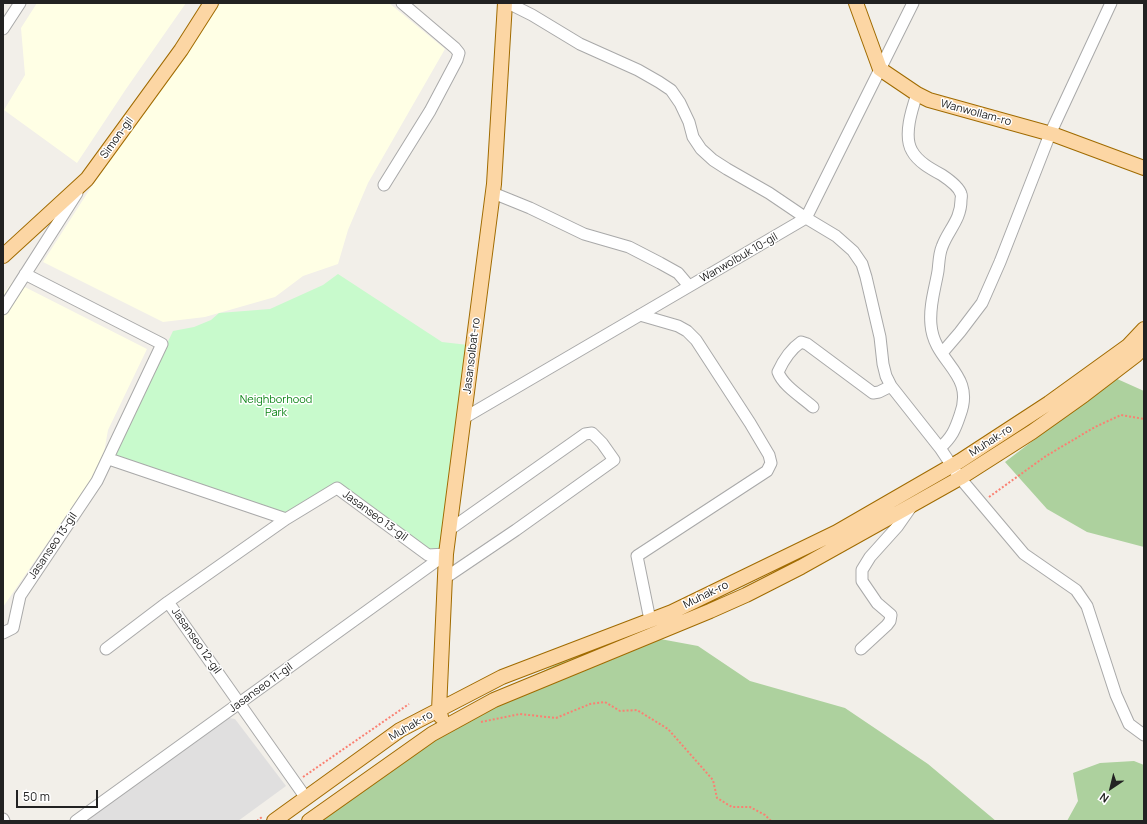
<!DOCTYPE html>
<style>
body{margin:0}
#map{position:relative;width:1147px;height:824px;overflow:hidden;background:#f2efe9;font-family:Manrope,sans-serif}
canvas{display:block}
.frame{position:absolute;inset:0;border:4px solid #222;pointer-events:none}
.north{position:absolute;left:1091px;top:768px;width:40px;height:40px;-webkit-text-stroke:3px #fff;paint-order:stroke;rotate:215deg;font-size:11px;font-weight:700;line-height:16px;text-align:center;color:#222}
.north::after{content:'';display:block;margin:auto;width:14px;height:18px;background:#222;clip-path:polygon(50% 0,100% 100%,50% 72%,0 100%)}
.scale{position:absolute;left:16px;top:790px;width:82px;height:18px;box-sizing:border-box;border:2px solid #222;border-top:0;padding-left:5px;font-size:12px;line-height:14px;white-space:nowrap;color:#222;-webkit-text-stroke:3px #fff;paint-order:stroke}
</style>
<div id="map">
<canvas width="1147" height="824"></canvas>
<div class="frame"></div>
<div class="north">N</div>
<div class="scale">50 m</div>
</div>
<script>
const ctx = document.querySelector('canvas').getContext('2d');
ctx.lineJoin = 'round';
function paint(path, color) { ctx.fillStyle = color; ctx.fill(path, 'evenodd'); }
function trace(path, color, width, dash) { ctx.strokeStyle = color; ctx.lineWidth = width; ctx.lineCap = dash ? 'butt' : 'round'; ctx.setLineDash(dash || []); ctx.stroke(path); }
function drawText(font, color, halo, rows, align = 'center') {
  ctx.font = font + ' Manrope,sans-serif'; ctx.lineWidth = 3; ctx.setLineDash([]); ctx.textBaseline = 'middle'; ctx.strokeStyle = halo; ctx.fillStyle = color; for (const [text, x, y, turn = 0] of rows) {
    ctx.save(); ctx.translate(x, y); ctx.rotate((+turn || 0) * Math.PI / 180); ctx.textAlign = isNaN(turn) ? turn : align; if (halo) ctx.strokeText(text, 0, 0); ctx.fillText(text, 0, 0); ctx.restore();
  }
}
const residential = new Path2D(`
 M 229,718 L 235,719 L 286,786 L 238,821 L 87,820 Z`);
const education = new Path2D(`
 M 37,3 L 186,3 L 126,89 L 77,163 L 4,110 L 25,75 L 21,28 Z
 M 221,3 L 389,3 L 445,49 L 368,183 L 348,230 L 338,264 L 303,276 L 275,297 L 205,317 L 163,322 L 43,262 L 88,192 Z
 M 13,281 L 147,349 L 108,430 L 102,464 L 3,607 L 3,294 Z`);
const forest = new Path2D(`
 M 1115,378 L 1144,391 L 1144,547 L 1087,532 L 1047,509 L 1005,462 Z
 M 644,636 L 698,646 L 750,681 L 845,708 L 928,764 L 996,821 L 315,821 L 506,690 L 579,653 Z
 M 1134,761 L 1144,765 L 1144,821 L 1067,821 L 1078,801 L 1073,773 L 1100,763 Z`);
const park = new Path2D(`
 M 338,274 L 442,342 L 468,345 L 441,551 L 429,552 L 337,484 L 287,514 L 114,455 L 173,331 L 194,327 L 211,320 L 219,313 L 270,309 L 323,285 Z`);
const path = new Path2D(`
 M 989,497 L 1046,456 L 1095,427 L 1121,415 L 1144,419
 M 481,722 L 520,714 L 556,718 L 590,704 L 605,702 L 620,711 L 637,710 L 668,729 L 713,780 L 717,798 L 732,807 L 750,807 L 765,815 L 771,821
 M 303,777 L 409,704
 M 257,821 L 262,817`);
const minor = new Path2D(`
 M 508,3 L 532,15 L 580,44 L 638,70 L 659,82 L 671,90 L 680,103 L 689,122 L 693,137 L 701,149 L 713,160 L 727,169 L 769,193 L 806,218 L 836,236 L 853,251 L 862,264 L 866,277 L 880,337 L 883,364 L 886,376 L 891,386 L 940,448 L 960,478 L 1024,554 L 1076,590 L 1087,606 L 1116,695 L 1129,724 L 1144,735
 M 3,29 L 20,3
 M 917,94 C 912,109 903,136 912,151 C 918,162 931,169 942,175 C 948,179 959,187 961,194 C 962,196 961,198 961,200 C 961,220 948,230 942,247 C 939,254 939,263 938,271 C 935,289 929,306 931,325 C 934,363 976,373 960,415 C 955,430 952,437 940,448
 M 384,185 L 430,111 L 457,60 L 459,53 L 455,48 L 402,3
 M 493,193 L 530,208 L 584,234 L 629,247 L 660,263 L 678,273 L 689,286
 M 3,309 L 77,193
 M 640,315 L 678,326 L 687,331 L 696,340 L 750,423 L 769,455 L 771,463 L 767,471 L 637,556 L 650,620
 M 942,353 L 960,332 L 982,303 L 1000,262 L 1050,134 L 1111,3
 M 813,407 C 802,397 783,386 778,372 C 783,361 791,349 801,342 L 807,344 L 873,393 L 879,392 L 891,386
 M 464,418 L 806,218 L 913,3
 M 109,459 L 286,519
 M 445,578 L 516,530 L 614,460 L 602,443 L 592,433 L 585,434 L 449,530
 M 168,602 L 306,798
 M 3,633 L 13,628 L 20,596 L 97,481 L 162,344 L 25,274
 M 106,649 L 168,602 L 286,519 L 337,488 L 428,555 L 446,554
 M 861,649 L 887,625 L 890,621 L 891,615 L 877,603 L 862,581 L 862,570 L 870,557 L 897,527 L 911,507
 M 3,819 L 4,821
 M 76,821 L 446,554`);
const major = new Path2D(`
 M 856,3 L 880,69 L 917,94 L 929,100 L 1055,135 L 1144,168
 M 3,256 L 87,179 L 181,50 L 211,3
 M 441,717 L 439,710 L 446,554 L 494,184 L 505,3
 M 274,821 L 400,730 L 502,677 L 672,612 L 837,532 L 960,461 L 1049,403 L 1128,346 L 1144,329
 M 309,821 L 432,734 L 494,700 L 710,611 L 746,595 L 801,567 L 912,505 L 960,478 L 1032,432 L 1084,395 L 1135,356 L 1144,347`);
const streetNames = [
 ["Wanwollam-ro",976,113,15],
 ["Simon-gil",117,138,-54],
 ["Wanwolbuk 10-gil",739,258,-30],
 ["Jasansolbat-ro",472,356,-83],
 ["Muhak-ro",991,441,-33],
 ["Jasanseo 13-gil",375,516,36],
 ["Jasanseo 13-gil",53,546,-56],
 ["Muhak-ro",706,595,-26],
 ["Jasanseo 12-gil",196,641,55],
 ["Jasanseo 11-gil",261,688,-36],
 ["Muhak-ro",411,726,-30]
];
const parkNames = [
 ["Neighborhood",276,400],
 ["Park",276,413]
];
paint(residential, '#e0dfdf');
paint(education, '#ffffe5');
paint(forest, '#add19e');
paint(park, '#c8facc');
trace(minor, '#a9a9a9', 13);
trace(major, '#a06b00', 16);
trace(path, '#fa8072', 2, [2, 2]);
trace(minor, '#fff', 11);
trace(major, '#fcd6a4', 14);
drawText('11px', '#222', '#fff', streetNames);
drawText('11px', '#0c8416', '#fff', parkNames);
</script>
